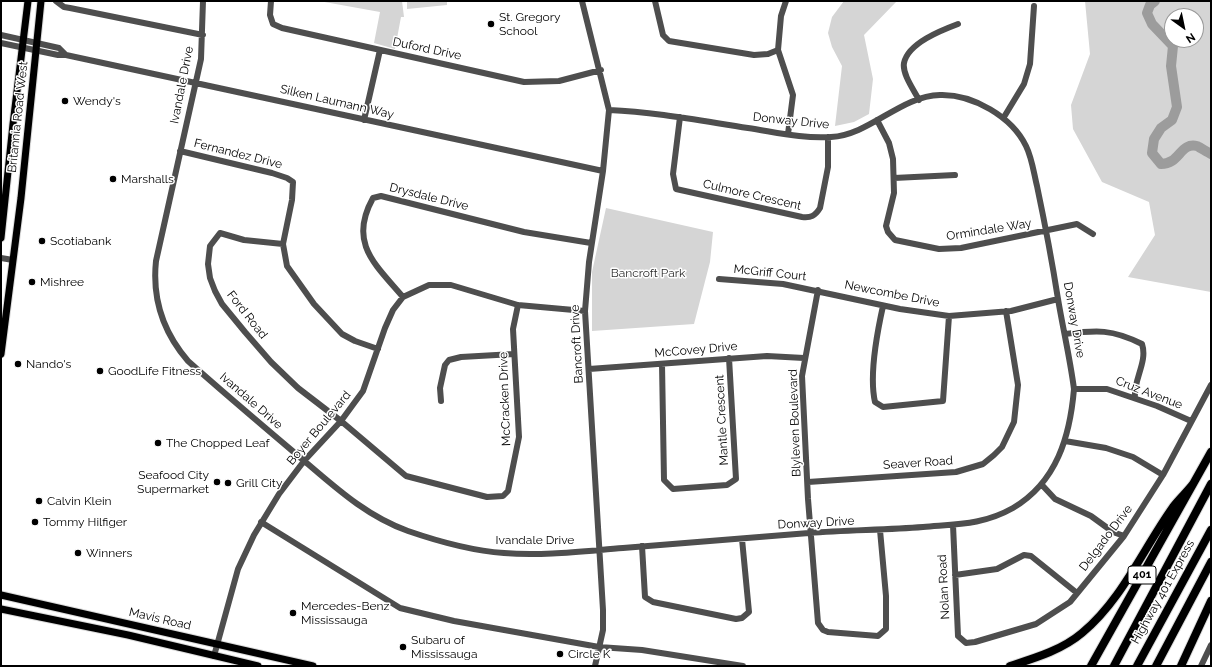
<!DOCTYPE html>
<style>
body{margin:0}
#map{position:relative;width:1212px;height:667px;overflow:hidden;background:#fff;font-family:Raleway,sans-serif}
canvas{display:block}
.frame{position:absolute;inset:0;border:2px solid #000;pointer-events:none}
.north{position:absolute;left:1164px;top:8px;width:40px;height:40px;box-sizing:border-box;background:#fff;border:1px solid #999;border-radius:50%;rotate:147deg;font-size:11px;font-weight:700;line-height:16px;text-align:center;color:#000}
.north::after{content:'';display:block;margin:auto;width:14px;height:18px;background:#000;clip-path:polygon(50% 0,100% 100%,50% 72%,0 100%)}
</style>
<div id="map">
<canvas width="1212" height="667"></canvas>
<div class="frame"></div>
<div class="north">N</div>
</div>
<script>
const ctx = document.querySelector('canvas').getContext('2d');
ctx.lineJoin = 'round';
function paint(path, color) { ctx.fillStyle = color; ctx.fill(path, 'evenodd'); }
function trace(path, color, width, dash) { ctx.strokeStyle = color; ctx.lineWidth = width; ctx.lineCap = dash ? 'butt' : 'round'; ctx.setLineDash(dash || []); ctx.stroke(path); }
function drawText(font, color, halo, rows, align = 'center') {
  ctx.font = font + ' Raleway,sans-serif'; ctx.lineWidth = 3; ctx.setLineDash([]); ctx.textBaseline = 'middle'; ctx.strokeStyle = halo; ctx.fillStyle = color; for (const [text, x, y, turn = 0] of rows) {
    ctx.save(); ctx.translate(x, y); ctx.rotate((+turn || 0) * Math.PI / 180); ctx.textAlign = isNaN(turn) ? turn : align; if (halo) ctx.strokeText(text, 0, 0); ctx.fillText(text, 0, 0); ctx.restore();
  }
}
const green = new Path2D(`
 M 319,1 L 402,1 L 404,17 L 401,17 L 395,49 L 374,43 L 380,12 Z
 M 407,1 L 447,1 L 447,5 L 407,9 Z
 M 844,1 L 897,1 L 864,35 L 873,79 L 869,114 L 854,122 L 835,126 L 842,66 L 832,47 L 828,33 L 832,17 Z
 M 1085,1 L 1211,1 L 1211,292 L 1128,277 L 1155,235 L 1149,202 L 1102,182 L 1073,129 L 1071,105 L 1090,54 ZM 1172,16 L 1196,16 L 1196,40 L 1172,40 Z
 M 606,208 L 713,232 L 710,262 L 694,324 L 592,331 L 592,272 Z`);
const river = new Path2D(`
 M 1155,1 L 1150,5 L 1147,13 L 1152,24 L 1173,46 L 1171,66 L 1177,107 L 1172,120 L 1161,128 L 1154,139 L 1152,153 L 1161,164 C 1180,164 1180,142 1197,146 C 1201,148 1207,152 1211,154`);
const minor = new Path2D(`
 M 56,1 L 64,7 L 70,8 L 203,35
 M 203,1 L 201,59 L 156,261 C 152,299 163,332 188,361 C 225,394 263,426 302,459 C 335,487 366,516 408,531 C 437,541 474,551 504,553 C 544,556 584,551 623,548 C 685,543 747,538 809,533 C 847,530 885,530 923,527 C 957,524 983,525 1013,508 C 1057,482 1070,436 1074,389 C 1070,358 1063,329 1058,299 C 1052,261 1045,224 1037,186 C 1034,174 1032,158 1026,146 C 1012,117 973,94 940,95 C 900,96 870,135 831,137 C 803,139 775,132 748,128 C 702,121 656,112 609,110
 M 271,1 L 270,15 L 273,24 L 282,28 L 524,82 L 559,81 L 601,70
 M 582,1 L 609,110 L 603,171 L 589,262 L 585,311 L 603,610 L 603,630 L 595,666
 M 655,1 L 663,35 L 669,41 L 754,55 L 768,54 L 778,50
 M 786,1 L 781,16 L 778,50 L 793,95 L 788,134
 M 1,35 L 59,48 L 66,55
 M 1,43 L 58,55 L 66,55 C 245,93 424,133 603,171
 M 919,100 C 914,90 902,74 904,63 C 908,43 942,30 958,24
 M 680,117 L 673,174 L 676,189 L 802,217 C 811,218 815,216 820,208 L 828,167 L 828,137
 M 1004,117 L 1024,84 L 1030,64 L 1034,6
 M 364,120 L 380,50
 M 877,120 L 889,143 L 893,159 L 894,193 L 886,226 L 888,232 L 895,240 L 939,249 L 961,248 L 1077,224 L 1093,234
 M 180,151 L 272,173 L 287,178 L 293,182 L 292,200 L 283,244 L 287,266 L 314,304 L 342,334 L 355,341 L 378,349
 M 894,178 L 955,175
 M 283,244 L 244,240 L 220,233 L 210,246 L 208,264 L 210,278 L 215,291 L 222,304 L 245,332 L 271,362 L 298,388 L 341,421 L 406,476 L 487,497 L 503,496 L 508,491 L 519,437 L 513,329 L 518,305
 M 1,258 L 13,260
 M 719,279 L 783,284 L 900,309 L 949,316 L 1011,311 L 1058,299
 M 818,290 L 802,376 L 808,499 L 818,623 L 823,630 L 828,632 L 878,636 L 886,629 L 886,596 L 880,530
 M 403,297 C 375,264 348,243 373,198 L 381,196 L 524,232 L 591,243
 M 883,306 C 877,333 869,376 875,402 L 883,407 L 943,401 L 949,316
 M 1065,334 C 1097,330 1112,329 1142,344 C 1148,362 1133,380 1135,398
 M 662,364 L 664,480 L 673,489 L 727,485 L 736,479 L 729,358
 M 589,369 L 767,356 L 804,358
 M 1074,389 L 1107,389 L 1157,406 L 1191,421
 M 441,401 L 440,388 L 445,365 L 449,360 L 461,357 L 514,354
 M 1065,441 L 1106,448 L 1133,457 L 1163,475
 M 808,482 L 956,472 L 983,464 L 994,455 L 1002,447 L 1014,422 L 1018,385 L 1006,311
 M 1042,485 L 1055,499 L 1091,516 L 1113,532 L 1124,536
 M 261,522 L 400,608 L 454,621 L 599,647 L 642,650 L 743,666
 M 953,525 L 958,636 L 966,643 L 975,642 L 1036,624 L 1070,602 L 1124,536 L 1163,475 L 1211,385
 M 642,546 L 645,597 L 653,602 L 736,619 L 742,618 L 749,612 L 742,539
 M 955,575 L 997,569 L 1024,555 L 1031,556 L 1077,593
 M 214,656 L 238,569 L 254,535 L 279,494 L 304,461 L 341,421 L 363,391 L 385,328 L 393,310 L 403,297 L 429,285 L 451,285 L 518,305 L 585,311
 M 1201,666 L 1211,645`);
const major = new Path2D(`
 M 1,238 L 13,124 L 28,1
 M 1,354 L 21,198 L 41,1
 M 1,595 L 313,666
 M 1,609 L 128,635 L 258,666`);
const highway = new Path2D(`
 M 1010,666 C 1035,658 1062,650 1082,633 C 1122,600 1143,549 1173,507 C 1179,499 1187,492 1193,484
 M 1091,666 L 1211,452
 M 1114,666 L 1211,484
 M 1137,666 L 1211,530
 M 1156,666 L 1211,562
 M 1181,666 L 1211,601`);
const markers = [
 [491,24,4,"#000"],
 [65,101,4,"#000"],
 [113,179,4,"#000"],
 [42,241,4,"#000"],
 [32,282,4,"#000"],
 [18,364,4,"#000"],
 [100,371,4,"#000"],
 [158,443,4,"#000"],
 [217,482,4,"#000"],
 [228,483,4,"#000"],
 [39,501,4,"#000"],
 [35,522,4,"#000"],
 [78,553,4,"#000"],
 [293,613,4,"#000"],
 [403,647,4,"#000"],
 [560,654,4,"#000"]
];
const shields = [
 [1142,575,28]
];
const shieldNames = [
 ["401",1142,575]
];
const poiNames = [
 ["St. Gregory",499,17],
 ["School",499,31],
 ["Wendy's",73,101],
 ["Marshalls",121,179],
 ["Scotiabank",50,241],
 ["Mishree",40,282],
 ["Nando's",26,364],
 ["GoodLife Fitness",108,371],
 ["The Chopped Leaf",166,443],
 ["Seafood City",209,475,"right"],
 ["Supermarket",209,489,"right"],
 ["Grill City",236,483],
 ["Calvin Klein",47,501],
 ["Tommy Hilfiger",43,522],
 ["Winners",86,553],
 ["Mercedes-Benz",301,606],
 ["Mississauga",301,620],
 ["Subaru of",411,640],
 ["Mississauga",411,654],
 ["Circle K",568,654]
];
const streetNames = [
 ["Duford Drive",427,49,12],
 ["Ivandale Drive",182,85,-79],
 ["Silken Laumann Way",337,102,13],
 ["Britannia Road West",18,117,-84],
 ["Donway Drive",791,121,6],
 ["Fernandez Drive",238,154,14],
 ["Culmore Crescent",752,195,13],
 ["Drysdale Drive",429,197,14],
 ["Ormindale Way",989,230,-9],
 ["McGriff Court",770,273,6],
 ["Newcombe Drive",892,294,11],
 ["Ford Road",247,315,52],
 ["Donway Drive",1074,320,80],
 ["Bancroft Drive",577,344,-93],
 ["McCovey Drive",696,350,-5],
 ["Cruz Avenue",1149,393,21],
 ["McCracken Drive",505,399,-92],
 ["Ivandale Drive",251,401,41],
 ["Mantle Crescent",722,420,-93],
 ["Blyleven Boulevard",795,423,-92],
 ["Boyer Boulevard",319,428,-50],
 ["Seaver Road",918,463,-4],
 ["Donway Drive",816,523,-3],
 ["Delgado Drive",1106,538,-53],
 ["Ivandale Drive",535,540],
 ["Nolan Road",944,587,-93],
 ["Highway 401 Express",1163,592,-61],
 ["Mavis Road",160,619,13]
];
const parkNames = [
 ["Bancroft Park",648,273]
];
paint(green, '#d5d5d5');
trace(river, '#9c9c9c', 10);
trace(major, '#dbdbdb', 9);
trace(highway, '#dbdbdb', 10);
trace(minor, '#4e4e4e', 6);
trace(major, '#000', 7);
trace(highway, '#000', 8);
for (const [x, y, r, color] of markers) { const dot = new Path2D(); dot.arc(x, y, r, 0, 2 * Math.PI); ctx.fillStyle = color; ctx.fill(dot); trace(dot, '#fff', 1.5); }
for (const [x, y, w] of shields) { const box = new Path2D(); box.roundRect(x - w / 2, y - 9, w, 18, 3); ctx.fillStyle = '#fff'; ctx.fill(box); trace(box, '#000', 1); }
drawText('bold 11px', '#000', null, shieldNames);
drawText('12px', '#000', '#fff', poiNames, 'left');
drawText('12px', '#000', '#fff', streetNames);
drawText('12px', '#2c2c2c', '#fff', parkNames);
</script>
